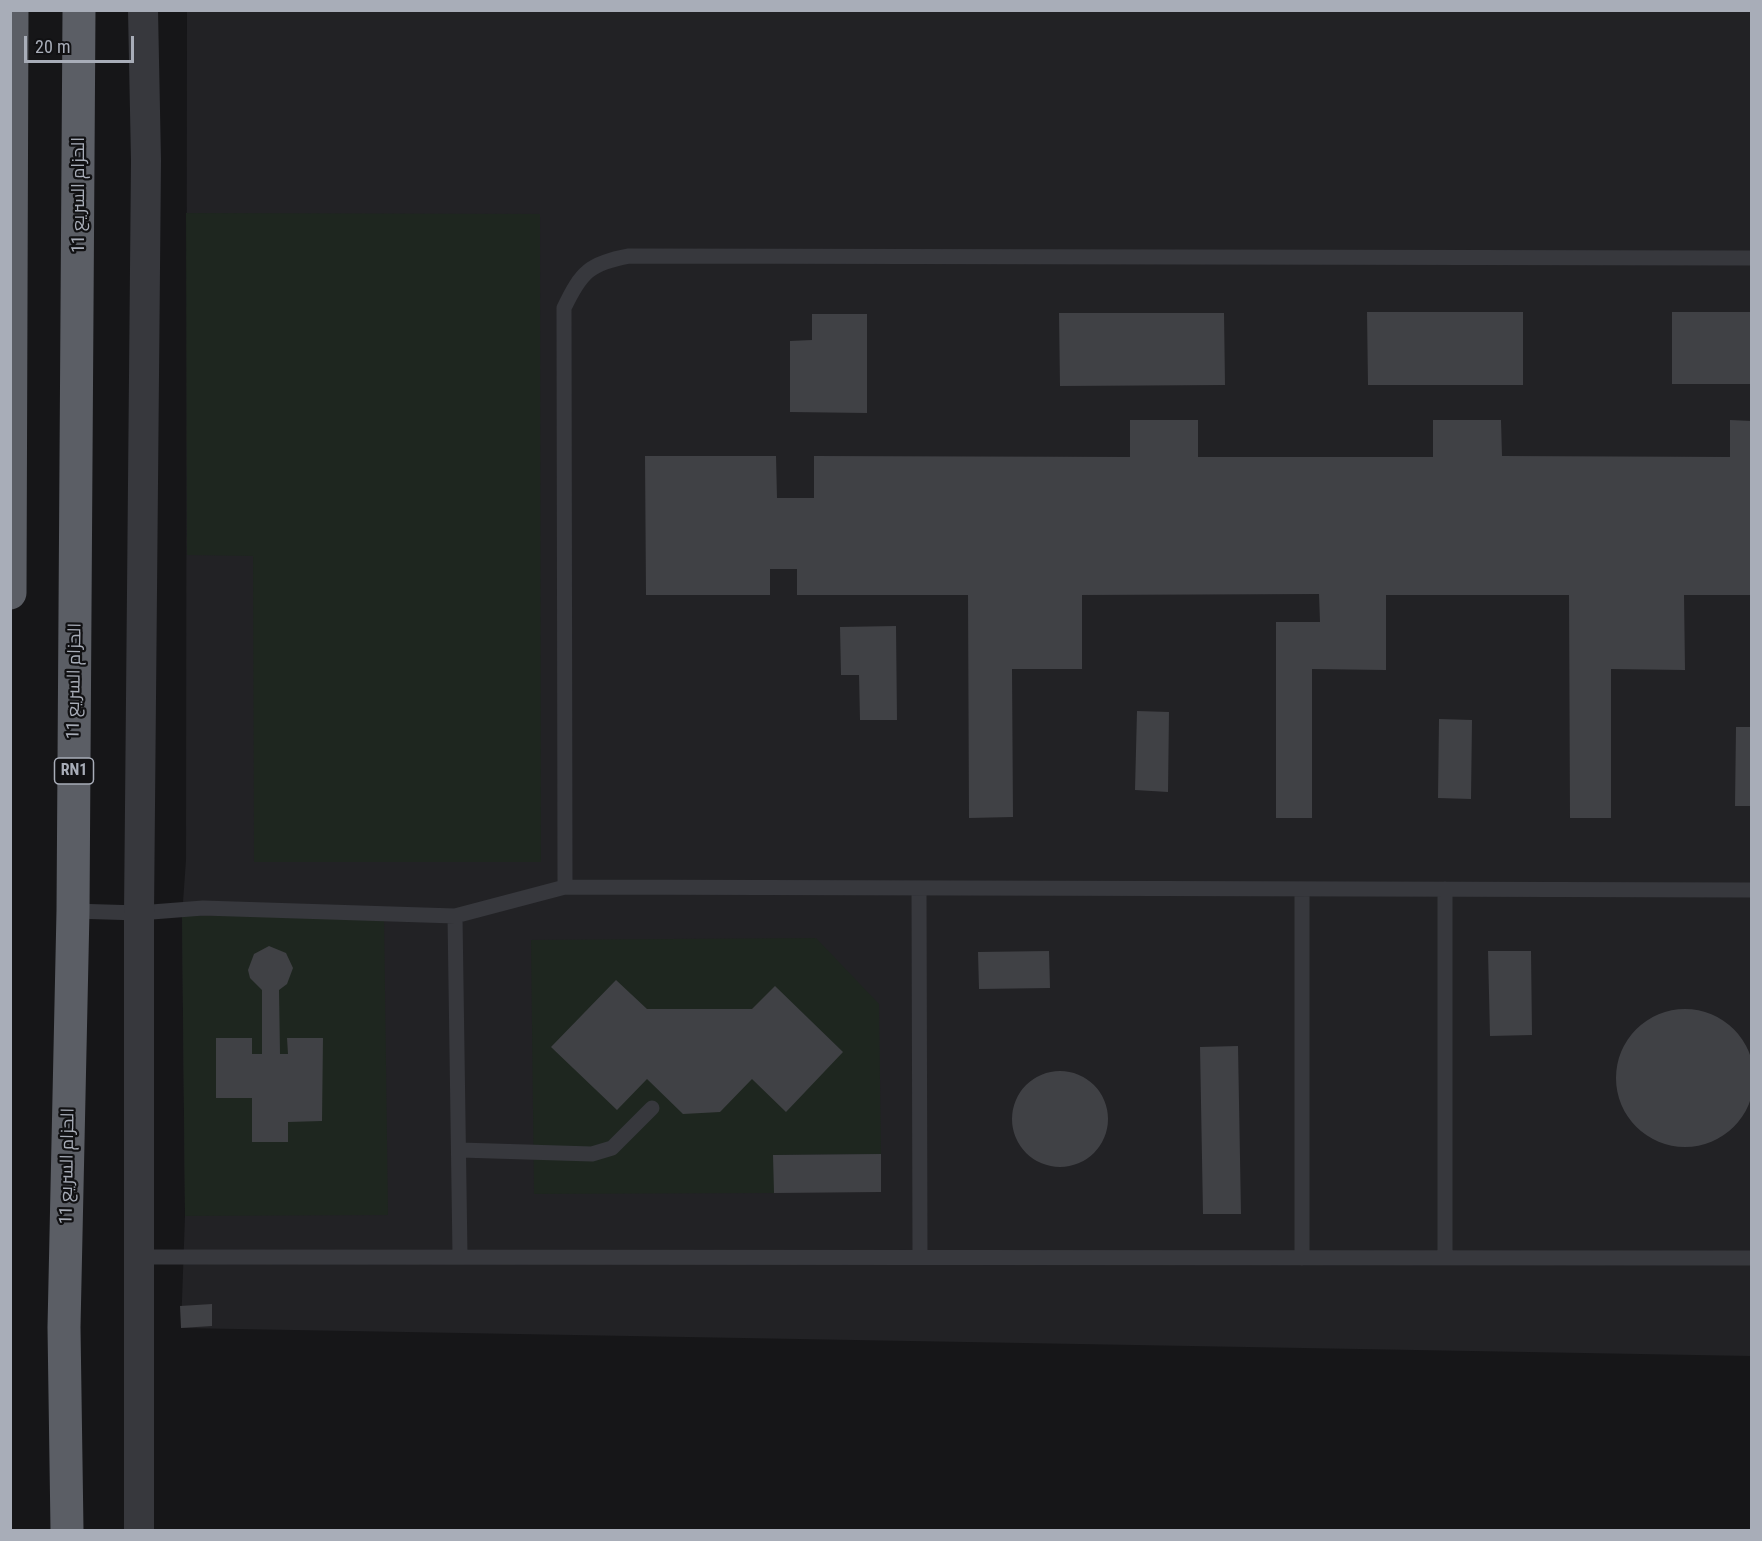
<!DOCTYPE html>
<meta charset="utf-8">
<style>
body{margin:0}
#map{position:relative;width:1762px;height:1541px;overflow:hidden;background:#161618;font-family:"Roboto Condensed",sans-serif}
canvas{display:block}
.frame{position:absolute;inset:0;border:12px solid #a8adb8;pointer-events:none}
.scale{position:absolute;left:24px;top:36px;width:110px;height:27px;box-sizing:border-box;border:3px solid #a8adb8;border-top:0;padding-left:8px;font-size:18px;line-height:21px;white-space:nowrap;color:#a8adb8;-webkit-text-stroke:4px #111113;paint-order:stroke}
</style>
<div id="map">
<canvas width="1762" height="1541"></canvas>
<div class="frame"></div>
<div class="scale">20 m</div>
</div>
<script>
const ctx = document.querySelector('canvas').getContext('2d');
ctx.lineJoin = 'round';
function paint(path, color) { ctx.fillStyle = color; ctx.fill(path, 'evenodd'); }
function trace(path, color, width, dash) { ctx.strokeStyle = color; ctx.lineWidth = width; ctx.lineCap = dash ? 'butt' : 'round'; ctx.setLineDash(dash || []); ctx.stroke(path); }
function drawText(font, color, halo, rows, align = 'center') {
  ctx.font = font + ' "Roboto Condensed",Cairo,sans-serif'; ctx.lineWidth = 4.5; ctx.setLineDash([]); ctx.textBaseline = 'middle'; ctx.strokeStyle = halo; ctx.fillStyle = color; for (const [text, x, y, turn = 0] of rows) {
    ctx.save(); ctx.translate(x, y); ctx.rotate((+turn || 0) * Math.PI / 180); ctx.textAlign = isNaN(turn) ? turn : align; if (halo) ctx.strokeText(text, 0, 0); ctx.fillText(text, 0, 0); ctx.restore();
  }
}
const built = new Path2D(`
 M 187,11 L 1751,11 L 1751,1356 L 181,1328 L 185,1216 L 182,916 L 186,860 Z`);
const green = new Path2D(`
 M 186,213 L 540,214 L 541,862 L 254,862 L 253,556 L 187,555 Z
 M 384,915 L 388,1215 L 185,1216 L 182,916 Z
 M 816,938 L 879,1004 L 881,1154 L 774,1155 L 774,1193 L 534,1194 L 531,940 Z`);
const building = new Path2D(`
 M 1367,312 L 1523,312 L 1523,385 L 1368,385 Z
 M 1672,312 L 1752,312 L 1752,384 L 1672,384 Z
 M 1059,313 L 1224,313 L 1225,385 L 1060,386 Z
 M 812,314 L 867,314 L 867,413 L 790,412 L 790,341 L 812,340 Z
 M 1130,420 L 1198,420 L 1198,457 L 1433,457 L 1433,420 L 1501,420 L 1502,456 L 1730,457 L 1730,420 L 1752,421 L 1752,595 L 1684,595 L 1685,670 L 1611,669 L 1611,818 L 1570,818 L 1569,595 L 1386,595 L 1386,670 L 1312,669 L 1312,818 L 1276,818 L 1276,622 L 1320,622 L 1319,594 L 1082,595 L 1082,669 L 1012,669 L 1013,817 L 969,818 L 968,595 L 797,595 L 797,569 L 770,569 L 770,595 L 646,595 L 645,456 L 776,456 L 777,498 L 814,498 L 814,456 L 1130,457 Z
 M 896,626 L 897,720 L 860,720 L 859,675 L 841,675 L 840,627 Z
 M 1137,711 L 1169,712 L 1168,792 L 1135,790 Z
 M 1439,719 L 1472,720 L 1471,799 L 1438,798 Z
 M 1736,727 L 1752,727 L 1752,806 L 1735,806 Z
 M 269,946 L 286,953 L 293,968 L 287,984 L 279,990 L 280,1054 L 288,1054 L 287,1038 L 323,1038 L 322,1121 L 288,1122 L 288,1142 L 252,1142 L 252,1098 L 216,1098 L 216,1038 L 252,1038 L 252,1054 L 262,1054 L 262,990 L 250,978 L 248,970 L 254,954 Z
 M 1049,951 L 1050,988 L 979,989 L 978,952 Z
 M 1488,951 L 1531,951 L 1532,1035 L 1490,1036 Z
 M 616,980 L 647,1009 L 752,1009 L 775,986 L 843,1052 L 786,1112 L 752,1079 L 720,1112 L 683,1114 L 647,1079 L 617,1110 L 551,1047 Z
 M1616 1078a69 69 0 1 1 138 0a69 69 0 1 1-138 0Z
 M 1238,1046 L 1241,1214 L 1203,1214 L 1200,1047 Z
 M1012 1119a48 48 0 1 1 96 0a48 48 0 1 1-96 0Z
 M 881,1154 L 881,1192 L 774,1193 L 773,1155 Z
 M 212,1304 L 212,1326 L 181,1328 L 180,1306 Z`);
const service = new Path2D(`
 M 565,887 L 564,308 C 581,272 590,263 629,256 L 1752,258
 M 919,888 L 920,1256
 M 1302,889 L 1302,1258
 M 1445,889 L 1445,1258
 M 73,911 L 139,913 L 203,908 L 455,916 L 565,887 L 1752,890
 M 455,916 L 460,1255
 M 460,1150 L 592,1154 L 612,1148 L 652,1108
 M 137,1257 L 1752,1258`);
const minor = new Path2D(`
 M 139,1530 L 139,913 L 146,161 L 143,10`);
const trunk = new Path2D(`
 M 10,593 L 12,10
 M 67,1530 L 64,1327 L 73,911 L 79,10`);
const shields = [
 [74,771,39]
];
const shieldNames = [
 ["RN1",74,771]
];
const streetNames = [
 ["الحزام السريع 11",79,195,-90],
 ["الحزام السريع 11",75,681,-89],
 ["الحزام السريع 11",68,1166,-89]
];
paint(built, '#222225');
paint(green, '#1e261f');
paint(building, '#404145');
trace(service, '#37383d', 15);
trace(minor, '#37383d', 30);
trace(trunk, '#5b5e65', 33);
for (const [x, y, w] of shields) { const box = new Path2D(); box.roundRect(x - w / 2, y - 13, w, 26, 4.5); ctx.fillStyle = '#111113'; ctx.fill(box); trace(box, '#a8adb8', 1.5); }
drawText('bold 16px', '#a8adb8', null, shieldNames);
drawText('18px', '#a8adb8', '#111113', streetNames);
</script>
